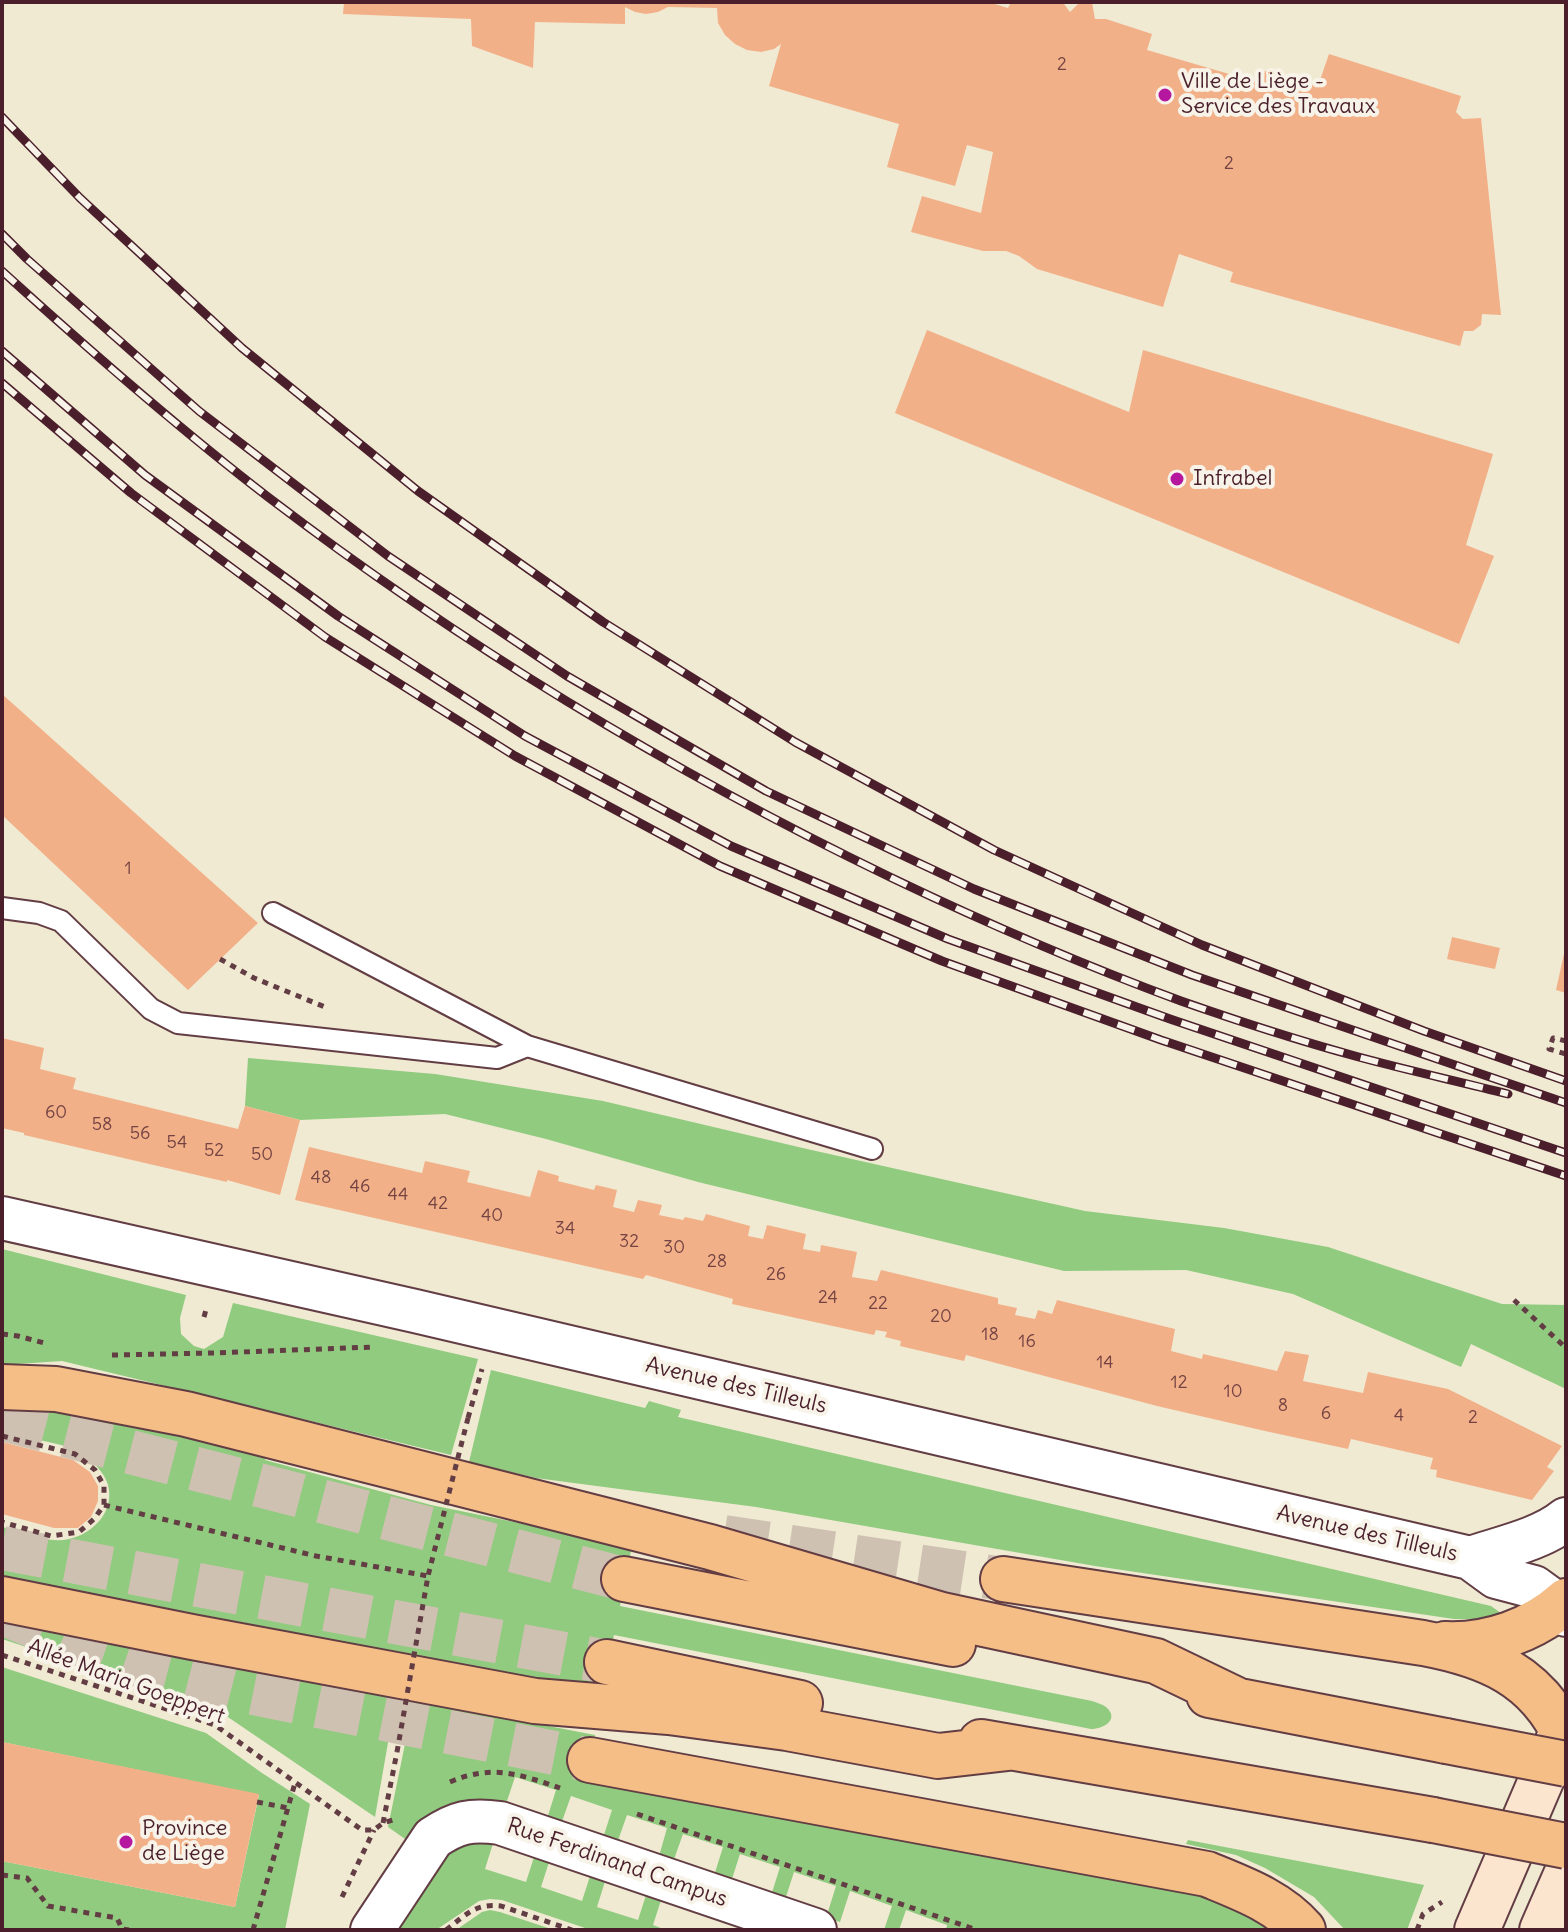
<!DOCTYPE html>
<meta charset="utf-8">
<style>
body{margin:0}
#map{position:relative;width:1568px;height:1932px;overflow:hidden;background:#f0ead3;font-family:Delius,sans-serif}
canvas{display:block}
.frame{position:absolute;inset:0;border:4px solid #4a1f2b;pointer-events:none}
</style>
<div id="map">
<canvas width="1568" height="1932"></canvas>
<div class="frame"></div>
</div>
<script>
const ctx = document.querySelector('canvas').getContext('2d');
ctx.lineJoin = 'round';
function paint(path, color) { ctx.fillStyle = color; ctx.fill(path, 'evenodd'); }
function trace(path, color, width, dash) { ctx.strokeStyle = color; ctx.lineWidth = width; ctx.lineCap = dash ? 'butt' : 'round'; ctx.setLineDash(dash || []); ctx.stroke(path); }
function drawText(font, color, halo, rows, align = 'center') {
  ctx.font = font + ' Delius,sans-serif'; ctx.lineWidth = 8; ctx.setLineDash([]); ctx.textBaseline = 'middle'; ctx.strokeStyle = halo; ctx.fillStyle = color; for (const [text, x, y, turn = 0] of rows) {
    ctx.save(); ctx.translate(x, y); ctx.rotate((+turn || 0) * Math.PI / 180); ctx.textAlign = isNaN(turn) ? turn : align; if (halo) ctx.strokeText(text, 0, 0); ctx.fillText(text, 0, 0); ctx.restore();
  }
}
const green = new Path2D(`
 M 248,1058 L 435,1074 L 603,1101 L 807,1149 L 1085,1211 L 1224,1228 L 1328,1247 L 1502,1304 L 1566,1305 L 1566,1389 L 1471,1344 L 1461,1367 L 1293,1294 L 1186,1270 L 1064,1271 L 698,1182 L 546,1139 L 445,1114 L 300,1120 L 245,1106 Z
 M 2,1249 L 186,1295 L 180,1318 L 181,1334 L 194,1346 L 204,1349 L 223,1337 L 233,1303 L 478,1359 L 451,1455 L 62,1361 L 2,1365 Z
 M 491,1370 L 645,1408 L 649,1401 L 681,1410 L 678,1417 L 1491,1606 L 1502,1614 L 1483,1619 L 1454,1619 L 1095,1566 L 756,1507 L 536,1478 L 469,1462 Z
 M 2,1399 L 267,1451 L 265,1460 L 431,1505 L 632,1546 L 620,1606 L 1092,1701 C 1097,1703 1102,1704 1106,1707 C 1120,1719 1104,1729 1091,1729 L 614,1635 L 603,1691 L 176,1610 L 172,1623 L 2,1588 L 2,1527 C 23,1532 47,1544 69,1539 C 93,1534 115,1511 108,1485 C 105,1473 90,1458 80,1451 C 74,1447 64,1446 57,1444 C 38,1440 20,1435 2,1431 Z
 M 2,1617 L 396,1697 L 375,1817 L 219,1711 L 2,1639 Z
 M 2,1667 L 206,1733 L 262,1773 L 310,1804 L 285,1930 L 2,1930 L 2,1861 L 235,1907 L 259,1795 L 2,1742 Z
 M 414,1700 L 595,1735 L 587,1774 L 1179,1887 C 1213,1899 1239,1906 1268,1930 L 946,1930 L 947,1925 L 906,1910 L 899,1930 L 884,1930 L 892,1906 L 850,1891 L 840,1922 L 826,1918 L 836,1886 L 794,1872 L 784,1903 L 770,1899 L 780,1867 L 740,1854 L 730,1885 L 713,1879 L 723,1847 L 683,1834 L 672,1865 L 658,1860 L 667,1828 L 627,1815 L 616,1846 L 602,1841 L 612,1810 L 571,1796 L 560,1827 L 546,1822 L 556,1790 L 515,1777 L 503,1813 L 415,1846 L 388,1827 Z
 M 495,1837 L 485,1869 L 526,1882 L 536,1851 L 551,1856 L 541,1887 L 582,1901 L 592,1870 L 607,1875 L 597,1907 L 638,1920 L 648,1889 L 663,1894 L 653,1925 L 666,1930 L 591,1930 L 502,1900 L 490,1899 L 479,1901 L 436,1930 L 387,1930 L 441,1848 Z
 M 1188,1840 L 1424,1885 L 1407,1930 L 1345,1930 L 1314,1897 L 1265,1868 L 1236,1855 L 1186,1844 Z
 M 490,1910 L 500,1912 L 554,1930 L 456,1930 L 482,1912 Z`);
const building = new Path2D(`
 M 344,2 L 988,2 L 1008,8 L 1011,2 L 1058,2 L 1064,4 L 1070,12 L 1080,2 L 1092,2 L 1095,19 L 1106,19 L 1152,34 L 1147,50 L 1260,83 L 1265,71 L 1318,86 L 1329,54 L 1461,96 L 1456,112 L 1463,119 L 1481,118 L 1501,315 L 1482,314 L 1481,325 L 1473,331 L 1464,331 L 1460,346 L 1230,282 L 1233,272 L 1179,254 L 1163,307 L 1037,269 L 1019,256 L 1006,251 L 983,251 L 911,232 L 922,196 L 981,213 L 993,152 L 967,145 L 955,186 L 887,167 L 899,124 L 769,86 L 781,44 L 774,49 L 761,52 L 747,50 L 735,44 L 725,35 L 718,23 L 717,8 L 668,7 L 658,12 L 646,14 L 635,12 L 625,7 L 625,24 L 535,22 L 533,68 L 472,46 L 471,19 L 343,14 Z
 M 927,330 L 1129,412 L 1143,350 L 1493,454 L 1466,545 L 1494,556 L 1459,644 L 895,413 Z
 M 2,694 L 258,923 L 188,990 L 2,815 Z
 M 1452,937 L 1500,948 L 1495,969 L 1447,959 Z
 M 1565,949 L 1566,949 L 1566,993 L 1556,990 Z
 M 2,1038 L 44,1048 L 40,1069 L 76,1078 L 73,1089 L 238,1129 L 245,1106 L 300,1120 L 280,1195 L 227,1180 L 227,1182 L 24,1135 L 24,1133 L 2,1128 Z
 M 309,1147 L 422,1173 L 425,1161 L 470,1171 L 467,1182 L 530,1197 L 538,1170 L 559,1176 L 558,1181 L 594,1190 L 596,1185 L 617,1190 L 613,1207 L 634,1212 L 638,1200 L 662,1205 L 659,1215 L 683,1220 L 685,1217 L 703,1221 L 706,1214 L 750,1226 L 748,1236 L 763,1239 L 767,1225 L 806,1234 L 803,1249 L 820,1252 L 821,1245 L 857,1252 L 852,1277 L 877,1281 L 881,1270 L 998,1298 L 998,1304 L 1017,1308 L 1015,1315 L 1035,1319 L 1038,1310 L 1052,1314 L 1057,1300 L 1175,1329 L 1171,1351 L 1202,1359 L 1203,1354 L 1277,1371 L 1285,1351 L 1309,1355 L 1303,1381 L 1363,1393 L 1368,1372 L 1448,1389 L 1562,1446 L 1547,1467 L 1554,1471 L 1532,1500 L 1436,1477 L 1437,1470 L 1430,1469 L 1433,1458 L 1351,1439 L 1348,1449 L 1265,1431 L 1157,1406 L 966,1355 L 964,1361 L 900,1346 L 901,1341 L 885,1337 L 887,1332 L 876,1330 L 874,1335 L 732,1304 L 733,1299 L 646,1275 L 643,1279 L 295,1200 Z
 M 2,1442 L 73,1460 L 90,1472 L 98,1486 L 98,1501 L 91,1517 L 78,1528 L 54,1528 L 2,1514 Z
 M 2,1742 L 259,1794 L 235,1907 L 2,1861 Z`);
const motorwayTunnel = new Path2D(`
 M 2,1419 L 624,1579
 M 724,1537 L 1003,1579
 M 2,1548 L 607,1662
 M 2,1613 L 65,1639 L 139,1665 L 233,1689 L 590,1760`);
const path = new Path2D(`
 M 220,959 L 254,978 L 325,1007
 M 1566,1041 L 1553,1038 L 1549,1049 L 1566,1054
 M 1514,1300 L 1566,1348
 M 204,1317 L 207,1306
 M 2,1334 L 18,1336 L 48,1344
 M 112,1355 L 214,1353 L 374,1347
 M 468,1418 L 482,1369
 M 2,1436 L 75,1454 L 95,1470 L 104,1486 L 104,1505 L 94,1519 L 79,1532 L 51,1536 L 2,1522
 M 104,1505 L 316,1556 L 428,1576
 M 2,1655 L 215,1725 L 362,1830 L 374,1830 L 383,1823 L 396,1819
 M 450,1782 C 492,1764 519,1774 560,1788
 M 257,1802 L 288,1808
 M 637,1814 L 977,1930
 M 383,1823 L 397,1752
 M 2,1875 L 27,1878 L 48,1906 L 117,1918 L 122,1929 L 129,1930
 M 342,1897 L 374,1830
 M 253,1930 L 295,1783
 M 446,1930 C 466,1915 475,1903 501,1906 L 572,1930
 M 1417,1930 L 1423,1914 L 1442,1902`);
const service = new Path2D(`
 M 2,908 L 39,913 L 61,921 L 151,1009 L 178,1023 L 497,1058 L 527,1046 L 872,1149
 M 273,913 L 527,1046`);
const minor = new Path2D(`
 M 2,1218 L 415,1311 L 1470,1558 L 1496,1577 L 1534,1587 L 1560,1606 L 1566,1615
 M 1470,1558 C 1500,1548 1542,1539 1566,1519
 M 372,1930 L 433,1838 C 457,1822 470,1819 500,1823 L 815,1930`);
const secondary = new Path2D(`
 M 1477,1930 L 1564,1727
 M 1542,1930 L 1566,1875`);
const motorway = new Path2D(`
 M 2,1387 L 56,1389 L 186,1414 L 710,1547 L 942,1615 L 1156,1661 L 1239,1701
 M 624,1579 L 953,1644
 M 1003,1579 L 1423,1643 C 1487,1655 1537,1675 1566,1738
 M 2,1599 L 192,1637 L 535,1701 L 669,1712 L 787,1728 L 938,1756 L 1008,1748
 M 1445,1644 C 1488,1646 1534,1630 1566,1601
 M 607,1662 L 800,1703
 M 1209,1695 L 1446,1741
 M 981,1742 L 1433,1820
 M 590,1760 L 1207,1874 C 1241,1888 1278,1901 1303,1930`);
const rail = new Path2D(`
 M 2,117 L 80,198 L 242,348 L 418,491 L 603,622 L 795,742 L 994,850 L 1202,945 L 1424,1031 L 1566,1081
 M 2,234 L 27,259 L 199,411 L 388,556 L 567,676 L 766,791 L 974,889 L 1192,975 L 1566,1103
 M 2,271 C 88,349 176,426 268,497 C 462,645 672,772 892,878 C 986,923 1083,965 1181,1001 C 1238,1021 1297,1040 1355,1056 C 1406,1070 1457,1081 1508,1094
 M 2,351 L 145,475 L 338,616 L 525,736 L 731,846 L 948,939 L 1170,1019 L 1566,1153
 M 2,383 L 131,493 L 325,637 L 515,756 L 720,866 L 942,961 L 1161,1040 L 1566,1176`);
const pathBridge = new Path2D(`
 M 397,1752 L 428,1576 L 468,1418`);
const motorwayBridge = new Path2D(`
 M 1446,1741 L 1566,1764
 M 1433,1820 L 1566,1846`);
const markers = [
 [1165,95,8,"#b5179e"],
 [1177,479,8,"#b5179e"],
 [126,1842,8,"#b5179e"]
];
const numberNames = [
 ["2",1062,65],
 ["2",1229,164],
 ["1",128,869],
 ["60",56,1113],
 ["58",102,1125],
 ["56",140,1134],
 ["54",177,1143],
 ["52",214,1151],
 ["50",262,1155],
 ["48",321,1178],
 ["46",360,1187],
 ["44",398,1195],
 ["42",438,1204],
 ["40",492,1216],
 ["34",565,1229],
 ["32",629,1242],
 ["30",674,1248],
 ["28",717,1262],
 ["26",776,1275],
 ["24",828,1298],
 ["22",878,1304],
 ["20",941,1317],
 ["18",990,1335],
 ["16",1027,1342],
 ["14",1105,1363],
 ["12",1179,1383],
 ["10",1233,1392],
 ["8",1283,1406],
 ["6",1326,1414],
 ["4",1399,1416],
 ["2",1473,1418]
];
const poiNames = [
 ["Ville de Liège -",1181,82],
 ["Service des Travaux",1181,107],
 ["Infrabel",1193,479],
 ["Province",142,1829],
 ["de Liège",142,1854]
];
const streetNames = [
 ["Avenue des Tilleuls",736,1386,13],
 ["Avenue des Tilleuls",1367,1534,13],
 ["Allée Maria Goeppert",126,1682,20],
 ["Rue Ferdinand Campus",617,1863,19]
];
paint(green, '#90cb7f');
paint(building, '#f2b089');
trace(motorwayTunnel, '#cfc1b1', 44, [44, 22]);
trace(service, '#633d44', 24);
trace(minor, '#633d44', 46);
trace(secondary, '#633d44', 48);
trace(motorway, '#633d44', 48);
trace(path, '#633d44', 5, [6, 6]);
trace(service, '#fff', 20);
trace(minor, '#fff', 42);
trace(secondary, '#fbe5cf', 44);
trace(motorway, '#f6be87', 44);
trace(rail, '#4a1f2b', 9);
trace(rail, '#f7f3e8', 6, [18]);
trace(motorwayBridge, '#633d44', 48, []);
trace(pathBridge, '#633d44', 5, [6, 6]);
trace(motorwayBridge, '#f6be87', 44);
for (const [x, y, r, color] of markers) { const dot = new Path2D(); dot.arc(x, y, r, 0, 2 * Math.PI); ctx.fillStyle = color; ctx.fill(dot); trace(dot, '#f7f3e8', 3); }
drawText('18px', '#744342', null, numberNames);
drawText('22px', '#4a1f2b', '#f7f3e8', poiNames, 'left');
drawText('22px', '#4a1f2b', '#f7f3e8', streetNames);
</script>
